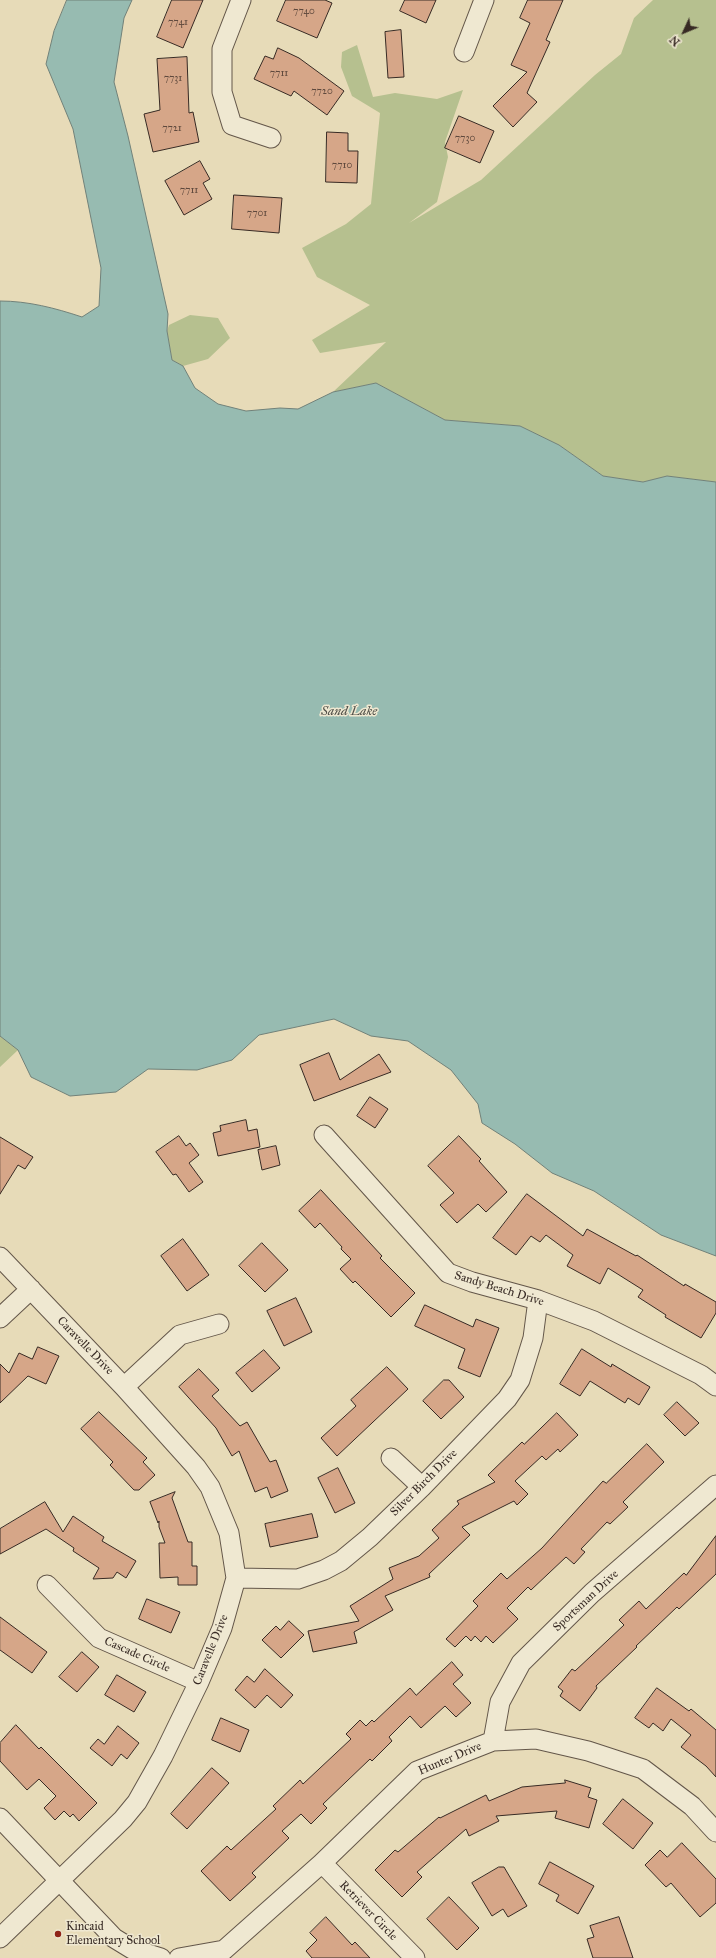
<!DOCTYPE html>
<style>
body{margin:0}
#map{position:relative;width:716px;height:1958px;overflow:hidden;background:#e7dbb8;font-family:"IM FELL Great Primer",serif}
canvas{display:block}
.north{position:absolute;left:664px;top:12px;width:40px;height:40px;-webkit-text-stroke:3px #efe8d1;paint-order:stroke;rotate:226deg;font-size:11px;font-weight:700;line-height:16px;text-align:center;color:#372a24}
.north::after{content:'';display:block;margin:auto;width:14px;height:18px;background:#372a24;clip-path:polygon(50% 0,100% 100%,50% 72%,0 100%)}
</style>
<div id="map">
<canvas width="716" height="1958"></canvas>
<div class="north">N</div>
</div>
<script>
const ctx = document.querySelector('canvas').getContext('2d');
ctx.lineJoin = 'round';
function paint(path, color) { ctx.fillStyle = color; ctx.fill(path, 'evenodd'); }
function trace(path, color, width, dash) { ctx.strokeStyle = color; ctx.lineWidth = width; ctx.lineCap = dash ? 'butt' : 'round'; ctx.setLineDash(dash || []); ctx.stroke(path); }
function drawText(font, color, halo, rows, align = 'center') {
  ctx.font = font + ' "IM FELL Great Primer",serif'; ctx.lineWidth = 3; ctx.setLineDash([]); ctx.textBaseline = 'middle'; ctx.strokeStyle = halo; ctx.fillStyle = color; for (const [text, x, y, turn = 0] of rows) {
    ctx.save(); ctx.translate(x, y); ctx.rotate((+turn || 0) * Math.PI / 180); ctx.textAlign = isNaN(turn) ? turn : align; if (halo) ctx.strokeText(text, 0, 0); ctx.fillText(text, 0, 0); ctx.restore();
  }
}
const green = new Path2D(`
 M 653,0 L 716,0 L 716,482 L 667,476 L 643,482 L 603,476 L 559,445 L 520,426 L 445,420 L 376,383 L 333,392 L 386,342 L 320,353 L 312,340 L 370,305 L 317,277 L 302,248 L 346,224 L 371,204 L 380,113 L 352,96 L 341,67 L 342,52 L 357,45 L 373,97 L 395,93 L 437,99 L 463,90 L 445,142 L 448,157 L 437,202 L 409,223 L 481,180 L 595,75 L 621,54 L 634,18 Z
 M 190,315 L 218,318 L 230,338 L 208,359 L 183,366 L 172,360 L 167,331 L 169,325 Z
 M 0,1036 L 18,1050 L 0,1067 Z`);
const water = new Path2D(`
 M 67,0 L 132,0 L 124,18 L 114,82 L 128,136 L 168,314 L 167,331 L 172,360 L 183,366 L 195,388 L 218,404 L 246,411 L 280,408 L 298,409 L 333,392 L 376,383 L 445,420 L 520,426 L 559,445 L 603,476 L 643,482 L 667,476 L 716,482 L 716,1256 L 661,1235 L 594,1191 L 552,1173 L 515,1144 L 482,1123 L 478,1104 L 451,1070 L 408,1041 L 371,1036 L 334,1019 L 259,1035 L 232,1060 L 197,1070 L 148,1069 L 116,1092 L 70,1096 L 31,1077 L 18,1050 L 0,1036 L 0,301 C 28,301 55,308 82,317 L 99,306 L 101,268 L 73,129 L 46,64 L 54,31 Z`);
const building = new Path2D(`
 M 172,0 L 203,0 L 183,48 L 157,37 Z
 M 286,0 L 325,0 L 332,3 L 317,38 L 277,21 Z
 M 405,0 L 436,0 L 426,23 L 400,11 Z
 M 528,0 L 563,0 L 546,40 L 550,42 L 527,93 L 537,102 L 513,127 L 493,106 L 527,72 L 511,65 L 530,23 L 520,18 Z
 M 401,30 L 404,77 L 388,78 L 385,32 Z
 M 278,48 L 299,58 L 344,91 L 327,115 L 294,91 L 291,96 L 254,79 L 265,56 L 273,59 Z
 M 187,57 L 189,113 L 193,112 L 199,142 L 153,152 L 144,114 L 160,110 L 157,59 Z
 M 459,116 L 494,131 L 480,163 L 445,148 Z
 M 327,132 L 348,133 L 348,151 L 358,151 L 357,183 L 326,182 Z
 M 200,161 L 210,179 L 203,183 L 212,199 L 184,215 L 165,181 Z
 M 234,195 L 282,198 L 279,233 L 232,229 Z
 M 329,1053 L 340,1080 L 379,1054 L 391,1072 L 314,1101 L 300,1065 Z
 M 370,1097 L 388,1109 L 375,1128 L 357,1116 Z
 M 246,1120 L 248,1131 L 257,1129 L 260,1147 L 218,1156 L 213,1133 L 221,1131 L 220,1126 Z
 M 179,1136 L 186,1146 L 190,1143 L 199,1155 L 189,1163 L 203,1182 L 189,1192 L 176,1174 L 173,1175 L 156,1152 Z
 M 459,1136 L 481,1159 L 479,1161 L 507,1192 L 486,1212 L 478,1204 L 457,1223 L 440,1205 L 454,1193 L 428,1166 Z
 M 0,1137 L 33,1157 L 25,1169 L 18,1165 L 0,1194 Z
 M 276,1146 L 280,1165 L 262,1170 L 258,1150 Z
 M 321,1190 L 382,1256 L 380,1258 L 415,1293 L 391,1317 L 355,1281 L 353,1283 L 340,1269 L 351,1259 L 341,1249 L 342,1247 L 320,1223 L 315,1228 L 299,1211 Z
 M 527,1194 L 583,1236 L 587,1229 L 636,1256 L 637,1255 L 684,1286 L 685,1284 L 716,1302 L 716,1313 L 701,1338 L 665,1317 L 666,1315 L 638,1297 L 643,1290 L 608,1268 L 600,1284 L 567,1266 L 573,1255 L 546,1235 L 540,1242 L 531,1236 L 516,1255 L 493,1238 Z
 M 183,1239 L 209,1275 L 187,1291 L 161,1256 Z
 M 262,1243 L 288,1270 L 265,1292 L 239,1266 Z
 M 296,1298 L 312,1332 L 284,1346 L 267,1311 Z
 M 425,1305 L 473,1327 L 476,1319 L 499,1328 L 480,1377 L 458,1368 L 465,1349 L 415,1326 Z
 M 38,1347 L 59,1356 L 46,1384 L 28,1376 L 0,1403 L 0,1364 L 9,1373 L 19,1353 L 32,1359 Z
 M 582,1349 L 611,1367 L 612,1364 L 650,1387 L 639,1405 L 628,1398 L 625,1403 L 590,1381 L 580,1396 L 560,1384 Z
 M 264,1350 L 280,1368 L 252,1392 L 236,1373 Z
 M 387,1367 L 408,1389 L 337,1456 L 321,1438 L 356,1406 L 351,1400 Z
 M 199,1369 L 219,1390 L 212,1396 L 240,1426 L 247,1422 L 270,1462 L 276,1460 L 288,1491 L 271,1498 L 267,1487 L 255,1492 L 239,1451 L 232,1456 L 216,1428 L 179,1387 Z
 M 444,1380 L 449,1380 L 464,1397 L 441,1419 L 423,1401 Z
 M 677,1402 L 699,1423 L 685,1436 L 664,1415 Z
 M 99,1412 L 147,1458 L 143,1462 L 155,1475 L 139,1490 L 134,1490 L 110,1465 L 113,1462 L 81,1429 Z
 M 557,1413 L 578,1435 L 560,1452 L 558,1449 L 546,1460 L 542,1456 L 515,1481 L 528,1494 L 517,1505 L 514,1501 L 462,1527 L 470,1535 L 429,1574 L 430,1577 L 385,1596 L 393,1610 L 354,1632 L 357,1643 L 313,1652 L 308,1631 L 359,1621 L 350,1606 L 393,1579 L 389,1568 L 419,1556 L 439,1538 L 432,1530 L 459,1504 L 457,1501 L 495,1482 L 488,1475 L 522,1442 L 524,1444 Z
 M 647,1444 L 664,1462 L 623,1502 L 628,1507 L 610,1524 L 607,1522 L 581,1549 L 585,1552 L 574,1564 L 566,1557 L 531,1590 L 528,1587 L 507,1608 L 518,1619 L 493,1643 L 486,1636 L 481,1642 L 475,1636 L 471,1641 L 466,1636 L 455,1647 L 446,1639 L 478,1606 L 473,1601 L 501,1573 L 507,1579 L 542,1548 L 603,1481 L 606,1483 Z
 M 338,1468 L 355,1503 L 335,1513 L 318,1478 Z
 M 175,1492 L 172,1498 L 188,1542 L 192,1542 L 192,1566 L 197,1566 L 197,1585 L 178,1585 L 178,1577 L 160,1578 L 159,1543 L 165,1543 L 159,1527 L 159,1521 L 158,1523 L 150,1502 Z
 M 45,1502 L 63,1532 L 73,1516 L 104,1537 L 102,1541 L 136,1561 L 126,1578 L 117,1572 L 113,1578 L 93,1579 L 99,1568 L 73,1551 L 74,1548 L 46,1529 L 0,1554 L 0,1529 Z
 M 312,1514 L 318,1537 L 270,1547 L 265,1524 Z
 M 716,1536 L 716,1574 L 679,1609 L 677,1607 L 636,1646 L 637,1647 L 596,1686 L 597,1688 L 580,1711 L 560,1696 L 563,1691 L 558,1687 L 572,1669 L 575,1671 L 624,1625 L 619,1620 L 639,1601 L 646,1609 L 684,1573 L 686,1575 Z
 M 147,1599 L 180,1612 L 171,1633 L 139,1619 Z
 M 0,1617 L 47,1652 L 32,1673 L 0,1650 Z
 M 289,1621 L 304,1635 L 281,1658 L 262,1640 L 276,1626 L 280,1630 Z
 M 82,1652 L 99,1667 L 77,1692 L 59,1677 Z
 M 452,1662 L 463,1675 L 453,1684 L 471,1703 L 456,1717 L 445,1706 L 421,1728 L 410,1716 L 389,1737 L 392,1741 L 372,1761 L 370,1759 L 323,1804 L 327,1808 L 311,1824 L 301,1814 L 282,1831 L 289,1838 L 252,1873 L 256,1877 L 230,1901 L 201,1871 L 227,1846 L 231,1850 L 276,1809 L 273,1806 L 300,1780 L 303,1784 L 351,1739 L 346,1734 L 360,1720 L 366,1726 L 372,1720 L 374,1722 L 410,1688 L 416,1695 Z
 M 265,1669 L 293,1695 L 281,1708 L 267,1695 L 255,1708 L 235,1690 L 247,1676 L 254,1682 Z
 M 117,1675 L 146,1692 L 134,1712 L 105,1695 Z
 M 657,1688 L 689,1711 L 691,1709 L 716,1730 L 716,1777 L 706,1766 L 681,1747 L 691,1735 L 671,1719 L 663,1731 L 653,1723 L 649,1728 L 635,1718 Z
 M 221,1718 L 249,1730 L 240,1752 L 212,1740 Z
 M 16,1725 L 39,1749 L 41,1747 L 97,1803 L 79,1821 L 73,1814 L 70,1817 L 64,1811 L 55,1820 L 44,1808 L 56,1796 L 39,1779 L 27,1790 L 0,1761 L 0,1743 Z
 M 118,1726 L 139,1743 L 127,1759 L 121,1754 L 112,1766 L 90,1748 L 98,1739 L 104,1744 Z
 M 212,1768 L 229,1783 L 187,1829 L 171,1814 Z
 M 565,1780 L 591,1788 L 588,1797 L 597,1800 L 589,1828 L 555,1818 L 557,1811 L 496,1816 L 499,1821 L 469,1836 L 466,1829 L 417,1872 L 422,1877 L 402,1897 L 375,1870 L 395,1850 L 398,1852 L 439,1817 L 440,1818 L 486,1795 L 489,1801 L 522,1787 L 565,1783 Z
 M 623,1799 L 653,1823 L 633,1849 L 603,1824 Z
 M 682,1843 L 716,1879 L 716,1903 L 700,1917 L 671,1883 L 666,1887 L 645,1865 L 660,1850 L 667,1857 Z
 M 550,1862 L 594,1886 L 578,1914 L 556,1901 L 559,1895 L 539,1884 Z
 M 499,1867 L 504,1867 L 527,1906 L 508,1917 L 503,1909 L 492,1916 L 472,1883 Z
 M 449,1897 L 479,1928 L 457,1950 L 427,1919 Z
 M 326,1917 L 352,1945 L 355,1942 L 370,1958 L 312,1958 L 306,1951 L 317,1940 L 310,1933 Z
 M 619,1917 L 633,1958 L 593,1958 L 587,1939 L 594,1937 L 590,1926 Z`);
const minor = new Path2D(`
 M 241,0 L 222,49 L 222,92 L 232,125 L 271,138
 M 464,52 L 484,0
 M 324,1135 L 448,1273 L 472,1282 L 538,1300 L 594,1321 L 701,1375 L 716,1386
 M 0,1257 L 124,1387 L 196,1467 L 210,1487 L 229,1533 L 236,1578 L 222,1628 L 199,1682 L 163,1756 L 137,1802 L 123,1819 L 0,1938
 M 0,1318 L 31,1289
 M 124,1387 L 180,1335 L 219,1324
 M 391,1458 L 422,1487
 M 236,1578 L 298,1579 L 324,1570 L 341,1561 L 370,1537 L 422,1487 L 507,1399 L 520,1380 L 533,1338 L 538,1300
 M 47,1585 L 99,1638 L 199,1682
 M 493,1741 L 500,1702 L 521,1663 L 592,1593 L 716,1485
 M 0,1818 L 114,1938 L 132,1949 L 161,1958
 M 322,1863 L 415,1958
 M 179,1958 L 224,1950 L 322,1863 L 417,1771 L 493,1741 L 536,1739 L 588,1751 L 643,1769 L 692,1806 L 716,1832`);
const markers = [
 [58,1934,4,"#8f2418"]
];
const numberNames = [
 ["7740",304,12],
 ["7741",178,23],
 ["7711",279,74],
 ["7731",173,79],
 ["7720",322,92],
 ["7721",172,129],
 ["7730",465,139],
 ["7710",342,166],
 ["7711",189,191],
 ["7701",257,214]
];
const streetNames = [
 ["Sandy Beach Drive",499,1289,17],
 ["Caravelle Drive",85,1346,46],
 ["Silver Birch Drive",424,1483,-45],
 ["Sportsman Drive",586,1601,-43],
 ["Caravelle Drive",211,1650,-68],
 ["Cascade Circle",137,1655,24],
 ["Hunter Drive",450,1759,-23],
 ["Retriever Circle",368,1911,46]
];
const poiNames = [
 ["Kincaid",66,1927],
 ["Elementary School",66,1941]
];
const waterNames = [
 ["Sand Lake",349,712]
];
paint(green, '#b6c08f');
paint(water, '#97bbb1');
trace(water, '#718179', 1);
paint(building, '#d6a688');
trace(building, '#372a24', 1);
trace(minor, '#635649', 21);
trace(minor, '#efe8d1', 19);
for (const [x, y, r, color] of markers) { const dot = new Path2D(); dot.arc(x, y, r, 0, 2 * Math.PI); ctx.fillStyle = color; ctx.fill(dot); trace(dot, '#efe8d1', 1.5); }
drawText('10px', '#5f493d', null, numberNames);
drawText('12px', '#372a24', '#efe8d1', streetNames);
drawText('12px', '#372a24', '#efe8d1', poiNames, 'left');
drawText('italic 13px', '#4f4e47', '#efe8d1', waterNames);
</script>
